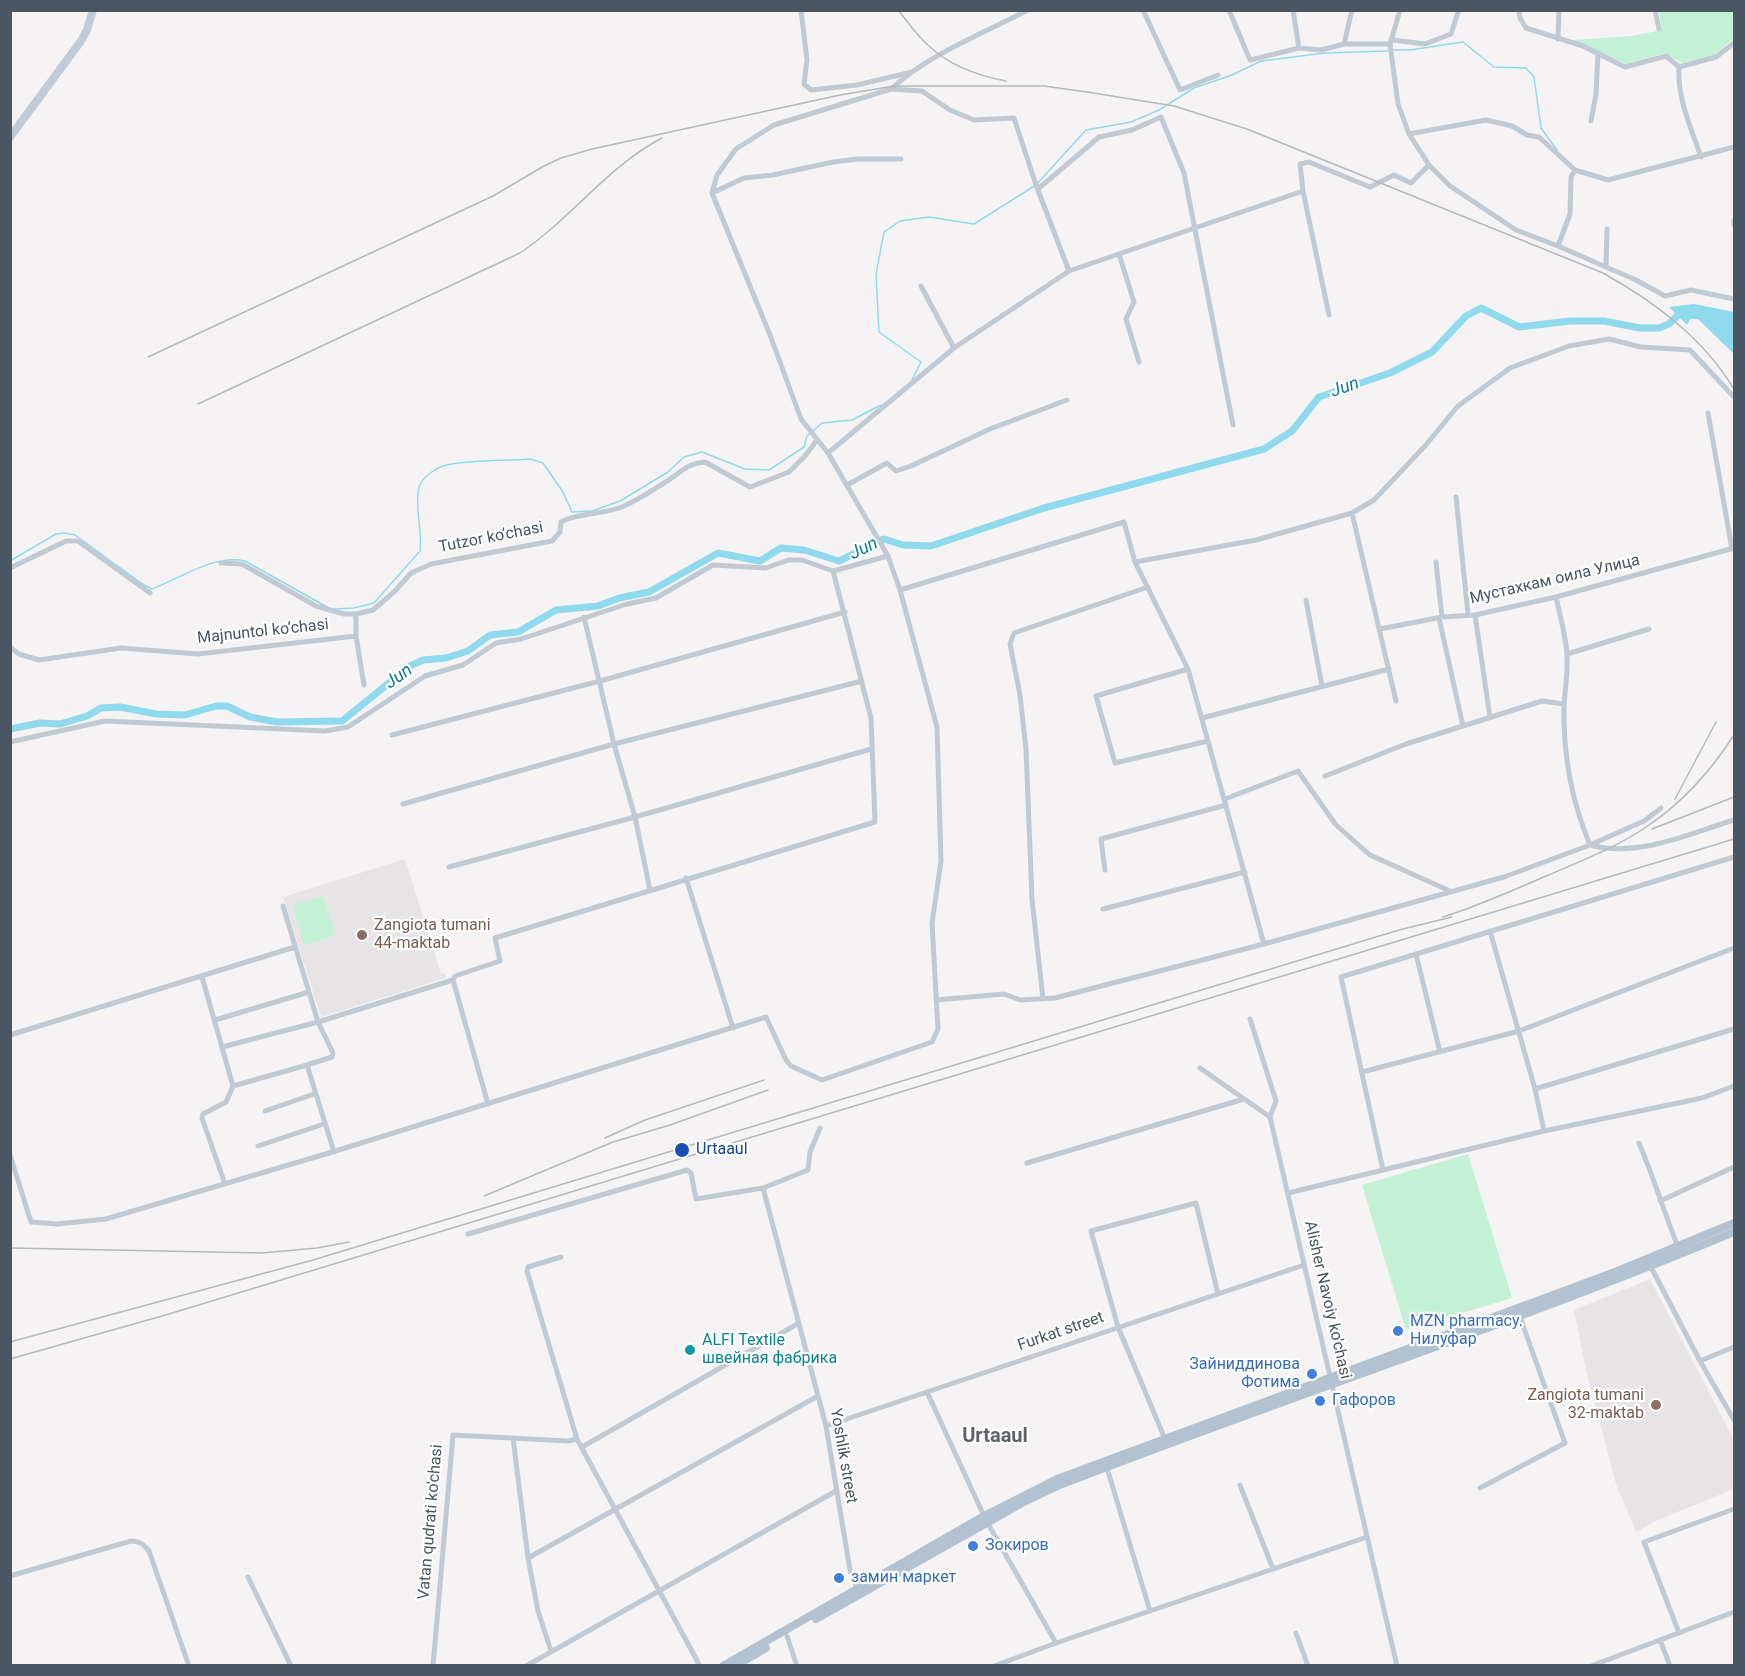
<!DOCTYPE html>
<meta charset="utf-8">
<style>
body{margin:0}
#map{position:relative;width:1745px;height:1676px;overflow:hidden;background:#f5f3f3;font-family:Roboto,sans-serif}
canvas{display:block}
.frame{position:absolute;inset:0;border:12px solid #4a5661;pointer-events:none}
</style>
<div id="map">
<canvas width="1745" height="1676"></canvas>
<div class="frame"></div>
</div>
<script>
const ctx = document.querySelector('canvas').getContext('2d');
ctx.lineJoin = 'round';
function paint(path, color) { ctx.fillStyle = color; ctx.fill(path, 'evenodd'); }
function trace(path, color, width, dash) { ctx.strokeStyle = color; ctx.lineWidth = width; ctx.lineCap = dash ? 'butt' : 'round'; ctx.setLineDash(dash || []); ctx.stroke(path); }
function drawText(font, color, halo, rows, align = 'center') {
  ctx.font = font + ' Roboto,sans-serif'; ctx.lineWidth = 4.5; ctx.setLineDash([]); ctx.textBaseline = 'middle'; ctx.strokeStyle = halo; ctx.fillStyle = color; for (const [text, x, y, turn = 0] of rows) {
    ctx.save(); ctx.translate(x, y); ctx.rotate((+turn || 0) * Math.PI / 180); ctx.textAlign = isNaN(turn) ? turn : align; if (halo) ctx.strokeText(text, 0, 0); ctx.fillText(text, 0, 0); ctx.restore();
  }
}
const education = new Path2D(`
 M 405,859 L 441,974 L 445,973 L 446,978 L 321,1017 L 283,897 Z
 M 1650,1279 L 1734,1440 L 1734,1489 L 1660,1519 L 1636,1532 L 1616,1484 L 1586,1370 L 1574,1310 Z`);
const green = new Path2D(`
 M 1666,11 L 1734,11 L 1734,38 L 1713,56 L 1682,63 L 1664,53 L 1626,64 L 1572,40 L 1632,36 L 1662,30 L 1659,12 Z
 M 323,896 L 336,935 L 304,945 L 292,906 Z
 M 1468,1154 L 1512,1298 L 1406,1330 L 1362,1185 Z`);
const water = new Path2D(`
 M 1694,304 L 1734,312 L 1734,354 L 1698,319 L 1690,319 L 1687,325 L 1669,307 Z`);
const stream = new Path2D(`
 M 1393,50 L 1410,50 L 1463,42 L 1494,67 L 1526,68 L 1534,77 L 1541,128 L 1557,150
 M 912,380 L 921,362 L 879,332 L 876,274 L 884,232 L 900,221 L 929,217 L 974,224 L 1036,185 L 1086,130 L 1131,122 L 1159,110 L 1194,88 L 1232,75 L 1261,61 L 1325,53 L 1388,51
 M 10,561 L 56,534 L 64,533 L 75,535 L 144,585 L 152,589 C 181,578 214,554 245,561 L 327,607
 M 334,609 L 354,608 L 374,603 L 420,551 C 423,531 414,508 419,487 C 422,477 437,467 447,465 C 471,460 505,461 530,459 L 543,463 L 563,492 L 572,512 L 592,511 L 620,501 L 668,472 L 684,457 L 702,452 L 745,469 L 769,470 L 804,447 L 807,436 L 822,423 L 852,420 L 881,405`);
const canal = new Path2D(`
 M 10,729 L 40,723 L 60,724 L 87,716 L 101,708 L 120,707 L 156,714 L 185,715 L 216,706 L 227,706 L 250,717 L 277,722 L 342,721 L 410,666 L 423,660 L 446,658 L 468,651 L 490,635 L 518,632 L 556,610 L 598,606 L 619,598 L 649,592 L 718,553 L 760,561 L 781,548 L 804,550 L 839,561 L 884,539 L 903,545 L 931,546 L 1044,508 L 1264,449 L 1292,431 L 1319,397 L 1390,373 L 1432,352 L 1466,316 L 1481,308 L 1519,327 L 1570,321 L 1604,321 L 1640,328 L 1659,328 L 1669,324 L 1680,313 L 1685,312`);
const street = new Path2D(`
 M 801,10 L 807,60 L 804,84 L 811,90 L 857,85 L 912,72
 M 1143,10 L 1180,90 L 1218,75
 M 1229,10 L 1250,60 L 1299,48 L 1321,50 L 1344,44 L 1390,44 L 1400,10
 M 1293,10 L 1299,48
 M 1519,10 L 1520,18 L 1526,28 L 1583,46 L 1625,67 L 1666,56 L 1679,67 L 1716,57 L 1734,43
 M 1655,10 L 1659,29
 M 1558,39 L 1559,10
 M 1393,40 L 1425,44 L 1451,34 L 1458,12
 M 1344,44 L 1352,10
 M 1390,44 L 1398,104 L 1409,134 L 1429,165 L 1450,186 L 1516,230 L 1558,246 L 1606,267 L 1636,280 L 1665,296 L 1691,290 L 1734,299
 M 1679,67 C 1677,98 1691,128 1701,157
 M 891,89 C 929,54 982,34 1028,10
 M 1591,121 L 1596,94 L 1598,53
 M 1409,134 L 1486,120 L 1512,126 L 1527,135 L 1539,137 L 1575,170 L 1608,180 L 1734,147
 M 1038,189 L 1099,137 L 1132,130 L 1161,117 L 1184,173 L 1233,425
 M 712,193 L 744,178 L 773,175 L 833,162 L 858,159 L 901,159
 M 1734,221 L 1734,225
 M 1558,246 L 1570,214 L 1571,177 L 1575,170
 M 1119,254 L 1134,302 L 1126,319 L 1139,362
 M 1606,267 L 1607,229
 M 921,286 L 954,348
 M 1329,315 L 1303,191 L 1300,164 L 1309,162 L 1370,187 L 1394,175 L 1411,183 L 1429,165
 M 1708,413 L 1732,549
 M 828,453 L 954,348 L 1069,271 L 1303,191
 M 847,485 L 887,463 L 896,471 L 911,466 L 990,429 L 1067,400
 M 1456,497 L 1468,614
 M 1352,513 L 1396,701
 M 1135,562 L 1256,540 L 1352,513 L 1374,500 L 1425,446 L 1458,406 L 1510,368 L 1569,346 L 1609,339 L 1641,347 L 1690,350 L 1734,397
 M 1436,562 L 1442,617
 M 221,563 L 242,564 L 316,606 L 344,614 L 356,614 L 373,610 L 394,592 L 411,573 L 431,564 L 552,541 L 560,532 L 561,522 C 573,514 603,514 619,508 C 635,502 651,491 664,483 C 679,474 687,463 705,462 L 750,487 L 789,472 L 805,456 L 817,440
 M 10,568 L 66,541 L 78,541 L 150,593
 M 900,590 L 1124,522 L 1135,562 L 1188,669 L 1264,944
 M 1556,597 C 1560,616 1566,636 1567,655 C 1568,673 1565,689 1564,706 C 1563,753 1572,802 1590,845
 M 1306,600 L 1322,686
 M 1475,615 L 1490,717
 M 584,617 L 614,744 L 635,817 L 650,890
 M 1439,618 L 1463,726
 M 1380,629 L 1442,617 L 1475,615 L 1556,597 L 1734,548
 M 356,636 L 364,685
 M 10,647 L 19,654 L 39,660 L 121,648 L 198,654 L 356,636 L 356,614
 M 1567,654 L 1649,629
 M 1188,669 L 1096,696 L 1115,763 L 1208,741
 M 1202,718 L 1389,669
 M 392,735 L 600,681 L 845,612
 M 10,742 L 105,721 L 325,731 L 348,727 L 425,676 L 463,665 L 496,643 L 521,639 L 627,604 L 656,598 L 713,565 L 766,568 L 788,560 L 802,560 L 833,571 L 888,556
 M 1325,776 L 1406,744 L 1542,701 L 1564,704
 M 1225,799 L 1298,771 L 1336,825 L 1370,855 L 1450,891
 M 403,804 L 614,744 L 862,681
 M 1590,845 C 1638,858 1688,834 1734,820
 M 449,867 L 635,817 L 871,749
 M 1105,870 L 1101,839 L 1226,805
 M 686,878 L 733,1028
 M 283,906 L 318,1022 L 333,1053 L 332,1057 L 307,1065 L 334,1152
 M 1103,909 L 1245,872
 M 1490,931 L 1535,1089 L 1544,1131
 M 1416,954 L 1440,1052
 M 202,977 L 233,1086
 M 453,980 L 488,1104
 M 1043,999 L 1032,899 L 1026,749 L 1020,695 L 1010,644 L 1014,633 L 1148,587
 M 936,1000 L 1004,994 L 1020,1000 L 1055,998 L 1264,944 L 1504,877 L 1590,845 L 1644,821 L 1661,808
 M 1250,1019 L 1276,1101 L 1270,1117
 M 215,1020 L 309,992
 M 10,1035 L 295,947
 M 222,1047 L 318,1022 L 453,980 L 455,976 L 500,961 L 495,938 L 875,822 L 871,718 L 833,571
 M 1200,1068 L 1270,1117
 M 1362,1072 L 1519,1031 L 1734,948
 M 1535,1089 L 1734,1029
 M 265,1111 L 314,1094
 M 1270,1117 L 1397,1666
 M 1639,1143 C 1654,1178 1664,1212 1678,1247
 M 258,1146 L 324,1124
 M 10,1155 L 31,1222 L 57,1224 L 106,1219 L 329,1153 L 766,1017 L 786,1060 L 791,1066 L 822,1080 L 932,1042 L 938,1029 L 932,923 L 941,861 L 937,727 L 900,590 L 888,556 L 828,453 L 801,419 L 770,335 L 712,193 L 717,175 L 736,149 L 774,125 L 891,89 L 922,91 L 950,110 L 974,120 L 1014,118 L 1036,185 L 1069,271
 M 1027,1163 L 1244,1099
 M 1383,1170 L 1341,977 L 1734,857
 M 225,1184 L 202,1118 L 203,1114 L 226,1102 L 233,1086 L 307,1065
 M 763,1188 L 826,1426 L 850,1570 L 858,1590
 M 1288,1193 L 1544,1131 L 1702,1098 L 1734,1086
 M 1660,1201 L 1734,1167
 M 468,1234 L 687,1170 L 691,1173 L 696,1199 L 763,1188 L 808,1170 L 810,1152 L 820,1128
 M 561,1257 L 528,1267 L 527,1271 L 577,1439 L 700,1666
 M 1651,1267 L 1700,1361 L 1734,1420
 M 1700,1361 L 1734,1347
 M 927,1392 L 984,1516
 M 826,1426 L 1304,1265
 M 513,1438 L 528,1558 L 538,1611 L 551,1651
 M 1165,1439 L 1118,1327 L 1091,1231 L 1196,1203 L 1218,1294
 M 582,1447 L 799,1323
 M 1107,1468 L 1150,1611
 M 1240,1485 L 1273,1569
 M 1480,1488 L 1565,1443 L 1520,1317
 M 987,1522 L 1056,1643
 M 528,1558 L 818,1396
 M 10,1576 L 131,1541 C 140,1541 143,1544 149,1551 L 189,1666
 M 248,1577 L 291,1666
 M 1296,1633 L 1308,1666
 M 1679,1633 L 1644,1542 L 1734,1509
 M 787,1636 L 797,1666
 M 1660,1640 L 1670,1666
 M 433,1666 L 453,1435 L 568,1441 L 577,1439
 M 526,1666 L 836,1491
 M 994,1666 L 1056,1643 L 1367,1537
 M 1591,1666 L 1734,1612`);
const secondary = new Path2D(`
 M 10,137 L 81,41 L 87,30 L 93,10`);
const primary = new Path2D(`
 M 816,1619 L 1024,1502 L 1060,1485 C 1284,1398 1513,1324 1734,1232
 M 723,1666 L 984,1516 L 1057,1479 L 1615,1272 L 1734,1223
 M 735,1666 L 766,1648`);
const rail = new Path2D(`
 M 898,10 C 908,22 917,36 929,46 C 949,65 979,76 1006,81
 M 148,357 L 493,196 L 544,166 L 561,158 L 592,149 L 840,95 L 894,86 L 1044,86 L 1087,92 L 1174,106 L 1247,129 L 1603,273 C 1655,302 1703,338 1734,389
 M 198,404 L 520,253 C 571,219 608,166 662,138
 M 1675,799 L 1716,722
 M 1652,829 L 1734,797
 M 1443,917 C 1478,906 1512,891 1546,876 C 1581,861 1618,847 1649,825 C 1683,802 1712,769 1734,735
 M 605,1138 L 645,1120 L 764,1080
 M 484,1196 L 613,1142 L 670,1125 L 768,1090
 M 10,1248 L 262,1253 L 317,1248 L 349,1242
 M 10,1342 L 313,1260 L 1399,930 L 1452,917
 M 10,1359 L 169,1314 L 1734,839`);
const markers = [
 [362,935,6,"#8d6e63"],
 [682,1150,8,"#1a4fb4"],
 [1398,1331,6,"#3f7fe0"],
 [690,1350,6,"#0f9aa8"],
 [1312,1374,6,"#3f7fe0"],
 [1320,1401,6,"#3f7fe0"],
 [1656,1405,6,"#8d6e63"],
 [973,1546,6,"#3f7fe0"],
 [839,1578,6,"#3f7fe0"]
];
const streetNames = [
 ["Tutzor ko‘chasi",491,538,-11],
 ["Мустахкам оила Улица",1555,580,-13],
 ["Majnuntol ko‘chasi",263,632,-6],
 ["Alisher Navoiy ko'chasi",1327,1300,77],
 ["Furkat street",1061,1332,-19],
 ["Yoshlik street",843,1456,80],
 ["Vatan qudrati ko'chasi",431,1522,-85]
];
const educationNames = [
 ["Zangiota tumani",374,926],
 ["44-maktab",374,944],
 ["Zangiota tumani",1644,1396,"right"],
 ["32-maktab",1644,1414,"right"]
];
const transitNames = [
 ["Urtaaul",696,1150]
];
const shopNames = [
 ["MZN pharmacy.",1410,1322],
 ["Нилуфар",1410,1340],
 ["Зайниддинова",1300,1365,"right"],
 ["Фотима",1300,1383,"right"],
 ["Гафоров",1332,1401],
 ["Зокиров",985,1546],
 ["замин маркет",851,1578]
];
const cultureNames = [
 ["ALFI Textile",702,1341],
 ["швейная фабрика",702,1359]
];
const waterNames = [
 ["Jun",1345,388,-19],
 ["Jun",864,549,-26],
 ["Jun",399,677,-35]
];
const quarterNames = [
 ["Urtaaul",995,1437]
];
paint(education, '#e6e4e5');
paint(green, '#c3f1d5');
paint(water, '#90daee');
trace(stream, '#90daee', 1.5);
trace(canal, '#90daee', 7);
trace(street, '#c1cad2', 5);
trace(secondary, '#c1cbd6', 8);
trace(primary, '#b3c2d1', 8);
trace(rail, '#b5b8bd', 1.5);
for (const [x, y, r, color] of markers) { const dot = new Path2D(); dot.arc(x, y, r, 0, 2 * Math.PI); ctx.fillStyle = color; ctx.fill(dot); trace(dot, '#fff', 2); }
drawText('16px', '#4a5661', '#fff', streetNames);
drawText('16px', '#785e54', '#fff', educationNames, 'left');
drawText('16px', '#164399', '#fff', transitNames, 'left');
drawText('16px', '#366cbe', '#fff', shopNames, 'left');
drawText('16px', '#0d838f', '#fff', cultureNames, 'left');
drawText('italic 18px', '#0c7c9b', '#fff', waterNames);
drawText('bold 20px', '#5f6368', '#fff', quarterNames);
</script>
